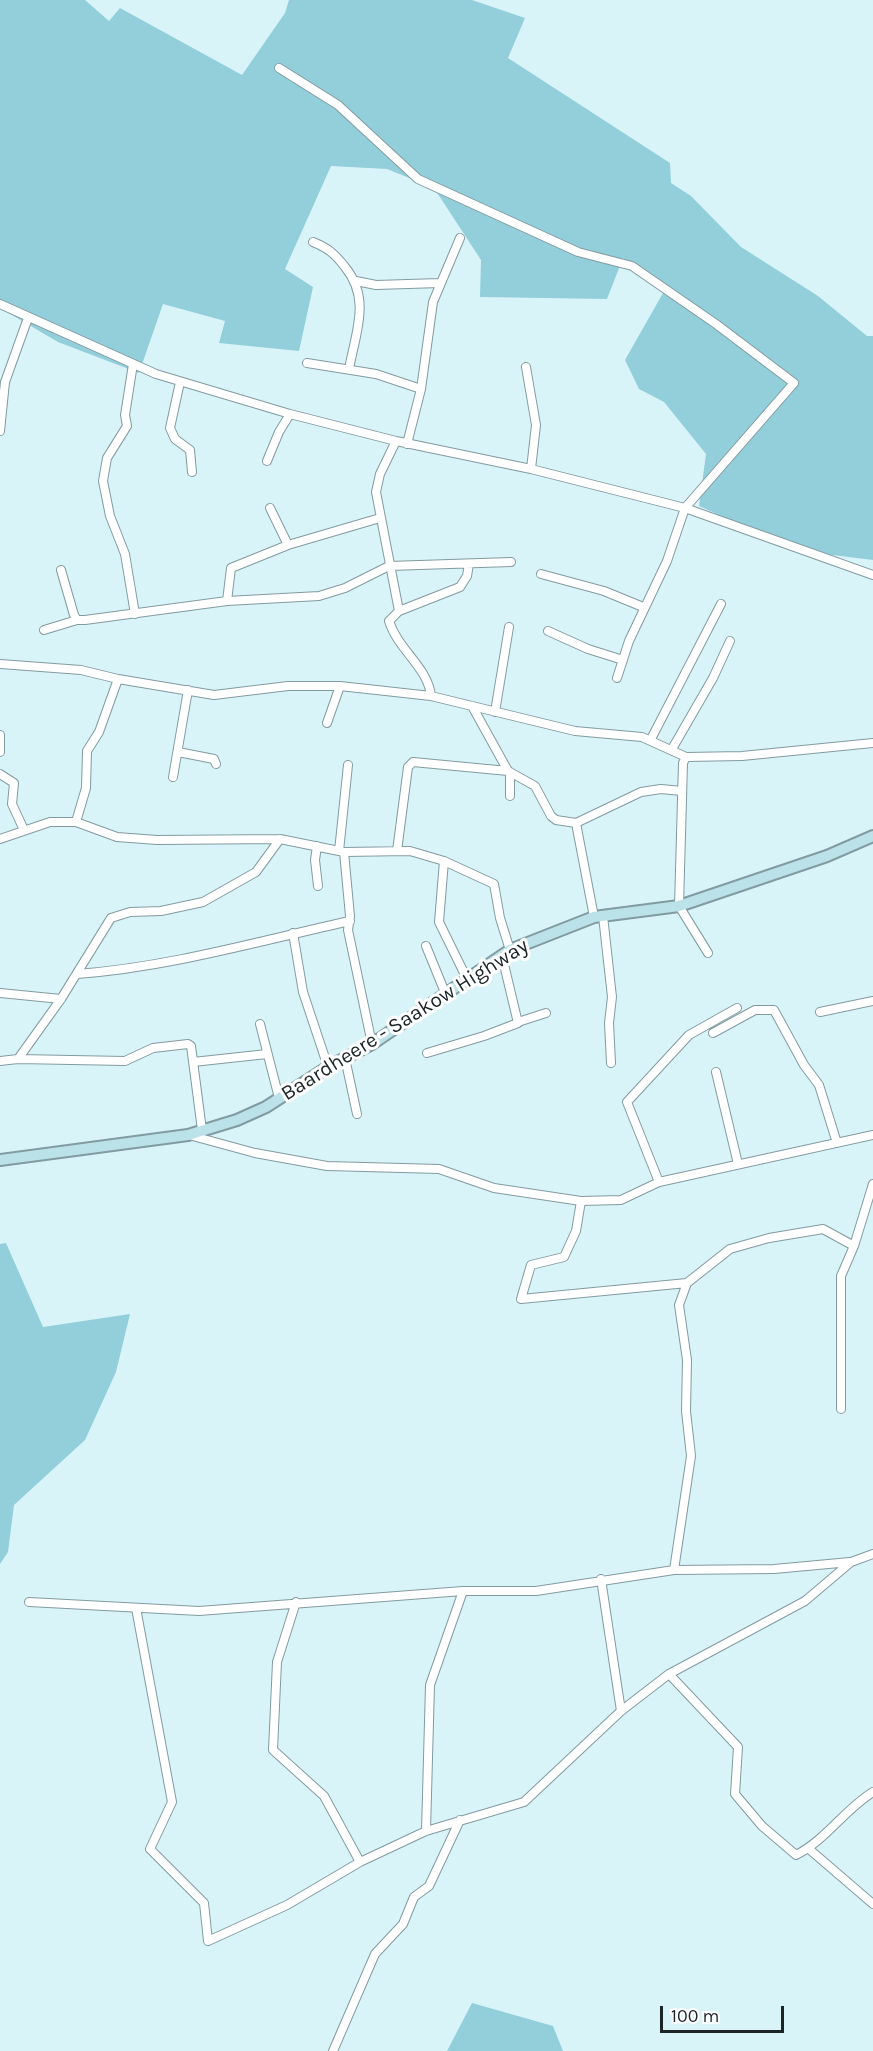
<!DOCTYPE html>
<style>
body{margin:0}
#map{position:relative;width:873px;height:2051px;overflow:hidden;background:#d9f4f9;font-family:Karla,sans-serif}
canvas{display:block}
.scale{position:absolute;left:660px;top:2006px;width:124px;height:27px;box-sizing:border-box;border:3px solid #1b2527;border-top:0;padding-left:8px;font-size:18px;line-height:21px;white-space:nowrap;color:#1b2527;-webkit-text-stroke:4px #fff;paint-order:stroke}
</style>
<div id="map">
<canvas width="873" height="2051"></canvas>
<div class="scale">100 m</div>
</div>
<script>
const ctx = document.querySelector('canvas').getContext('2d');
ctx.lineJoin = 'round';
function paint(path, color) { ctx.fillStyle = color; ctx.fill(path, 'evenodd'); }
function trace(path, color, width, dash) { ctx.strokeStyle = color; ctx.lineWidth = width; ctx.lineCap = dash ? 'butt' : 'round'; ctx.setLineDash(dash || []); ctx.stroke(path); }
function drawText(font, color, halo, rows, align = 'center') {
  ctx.font = font + ' Karla,sans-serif'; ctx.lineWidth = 6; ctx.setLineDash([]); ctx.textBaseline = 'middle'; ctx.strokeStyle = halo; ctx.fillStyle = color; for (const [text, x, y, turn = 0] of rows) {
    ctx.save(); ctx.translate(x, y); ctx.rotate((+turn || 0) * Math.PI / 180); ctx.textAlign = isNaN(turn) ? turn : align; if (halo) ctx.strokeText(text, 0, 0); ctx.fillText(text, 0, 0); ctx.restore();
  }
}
const green = new Path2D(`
 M 0,0 L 85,0 L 109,21 L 120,8 L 242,75 L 285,13 L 289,0 L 472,0 L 525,18 L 508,58 L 670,163 L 671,183 L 691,196 L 741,247 L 818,296 L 867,336 L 873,336 L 873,560 L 800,551 L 699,506 L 706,454 L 664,402 L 639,389 L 625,360 L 667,286 L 623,258 L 607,299 L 480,297 L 481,260 L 434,188 L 387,169 L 331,166 L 285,269 L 313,287 L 299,351 L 219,343 L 225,321 L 163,304 L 139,373 L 58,342 L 0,308 Z
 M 6,1243 L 43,1327 L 130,1314 L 116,1372 L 85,1440 L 14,1505 L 8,1552 L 0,1564 L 0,1244 Z
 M 472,2003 L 553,2026 L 563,2051 L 447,2051 Z`);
const minor = new Path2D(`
 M 279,68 L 338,105 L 418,179 L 578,252 L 632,266 L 716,324 L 794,383 L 685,508 L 667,561 L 629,641 L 617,678
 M 313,242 C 328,248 335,254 345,267 C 371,299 356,331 349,369
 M 356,281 L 376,285 L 440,283
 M 0,304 L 156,374 L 290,414 L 396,441 L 531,469 L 685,508 L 873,575
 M 307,363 L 376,374 L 421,389
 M 133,364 L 125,415 L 127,426 L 107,458 L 103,481 L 110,516 L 125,554 L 135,614
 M 526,367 L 536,425 L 531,469
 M 180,382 L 170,428 L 175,439 L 190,450 L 192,472
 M 0,431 L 5,382 L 28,318
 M 396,441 L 380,474 L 376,492 L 399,611 L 389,621 C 398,650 428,667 431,696
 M 407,444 L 421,389 L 433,302 L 460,238
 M 267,461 L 279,432 L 290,414
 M 270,508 L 288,545
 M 61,570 L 74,615 L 77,620 L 85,620 L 227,601 L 319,596 L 345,588 L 389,566 L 511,562
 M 541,574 L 604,591 L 643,607
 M 227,601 L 231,568 L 288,545 L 380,518
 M 399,611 L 460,587 L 467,576 L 469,564
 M 44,630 L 77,620
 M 548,631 L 588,649 L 623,660
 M 0,664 L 81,670 L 118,679 L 214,695 L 288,686 L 340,686 L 431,696 L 575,731 L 642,737 L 686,757
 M 472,706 L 508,771 L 535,786 L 551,816 L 556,820 L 576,823 L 641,792 L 661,789 L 682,791
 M 495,712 L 509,627
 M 327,723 L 340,686
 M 0,735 L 0,752
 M 651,739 L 721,604
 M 672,749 L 713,678 L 730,641
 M 178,752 L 214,759 L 216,764
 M 0,774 L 14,783 L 12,804 L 24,830
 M 173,777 L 188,690
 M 510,796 L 510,772
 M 76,822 L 86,788 L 87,751 L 99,732 L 118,679
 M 576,823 L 594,917
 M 0,839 L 50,822 L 76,822 L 117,837 L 157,840 L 280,839 L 344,852 L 410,851 L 444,861 L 494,884 L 500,918 L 510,950
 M 317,846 L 315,860 L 318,886
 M 339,851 L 348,765
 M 397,851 L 408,767 L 413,762 L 508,771
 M 344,852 L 350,916 L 348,930 L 372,1044
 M 444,861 L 439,922 L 467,979
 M 603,916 L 612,997 L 609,1023 L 611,1063
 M 293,933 L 303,992 L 328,1067
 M 426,946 L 446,995
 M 708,953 L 679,906 L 683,763 L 686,757 L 742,756 L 873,743
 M 77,974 C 170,967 259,941 350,921
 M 0,993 L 61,999
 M 820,1012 L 873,1001
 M 518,1022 L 546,1013
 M 260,1024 L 279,1098
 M 713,1033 L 755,1010 L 774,1010 L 804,1065 L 819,1085 L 837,1143
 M 427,1053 L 484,1036 L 518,1023 L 502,956
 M 345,1058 L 357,1114
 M 0,1061 L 18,1059
 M 193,1062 L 267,1054
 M 716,1072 L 738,1164
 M 202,1130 L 191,1046 L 188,1044 L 153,1048 L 125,1061 L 18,1059 L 61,999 L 111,918 L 130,912 L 161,911 L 203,902 L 256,872 L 280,839
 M 189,1135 L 255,1153 L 327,1166 L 439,1169 L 494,1188 L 581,1201 L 621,1200 L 659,1182 L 873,1135
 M 659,1182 L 627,1102 L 689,1035 L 737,1008
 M 581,1201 L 576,1231 L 564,1257 L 531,1265 L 521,1299 L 687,1283 L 730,1249 L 769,1238 L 823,1229 L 854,1246
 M 841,1409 L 841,1276 L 854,1246 L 873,1184
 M 674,1570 L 691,1456 L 686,1411 L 687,1360 L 679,1305 L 687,1283
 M 601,1579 L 621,1711
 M 29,1602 L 199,1611 L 463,1591 L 536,1591 L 674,1570 L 774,1569 L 850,1562
 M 296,1602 L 277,1662 L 273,1750 L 324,1796 L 360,1862 L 426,1831 L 524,1802 L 621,1711 L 669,1674 L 805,1601 L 851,1562 L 873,1554
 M 136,1608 L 172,1802 L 150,1849 L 204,1903 L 208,1941 L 287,1905 L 360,1862
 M 669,1674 L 738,1747 L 735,1794 L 762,1826 L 796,1855 C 826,1840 845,1809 873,1792
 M 426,1831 L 430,1685 L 463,1591
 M 809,1849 L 873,1904
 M 333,2051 L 375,1954 L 403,1924 L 414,1897 L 429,1886 L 460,1820`);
const secondary = new Path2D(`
 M 0,1160 L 188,1135 L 237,1120 L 266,1107 L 328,1067 L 372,1044 L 510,950 L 594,917 L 679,906 L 827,856 L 873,836`);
const streetNames = [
 ["Baardheere - Saakow Highway",405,1020,-32]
];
paint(green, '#92cfdb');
trace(minor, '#829ba1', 10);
trace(secondary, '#829ba1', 14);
trace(minor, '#fff', 8);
trace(secondary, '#bae2e8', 10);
drawText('21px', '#1b2527', '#fff', streetNames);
</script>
